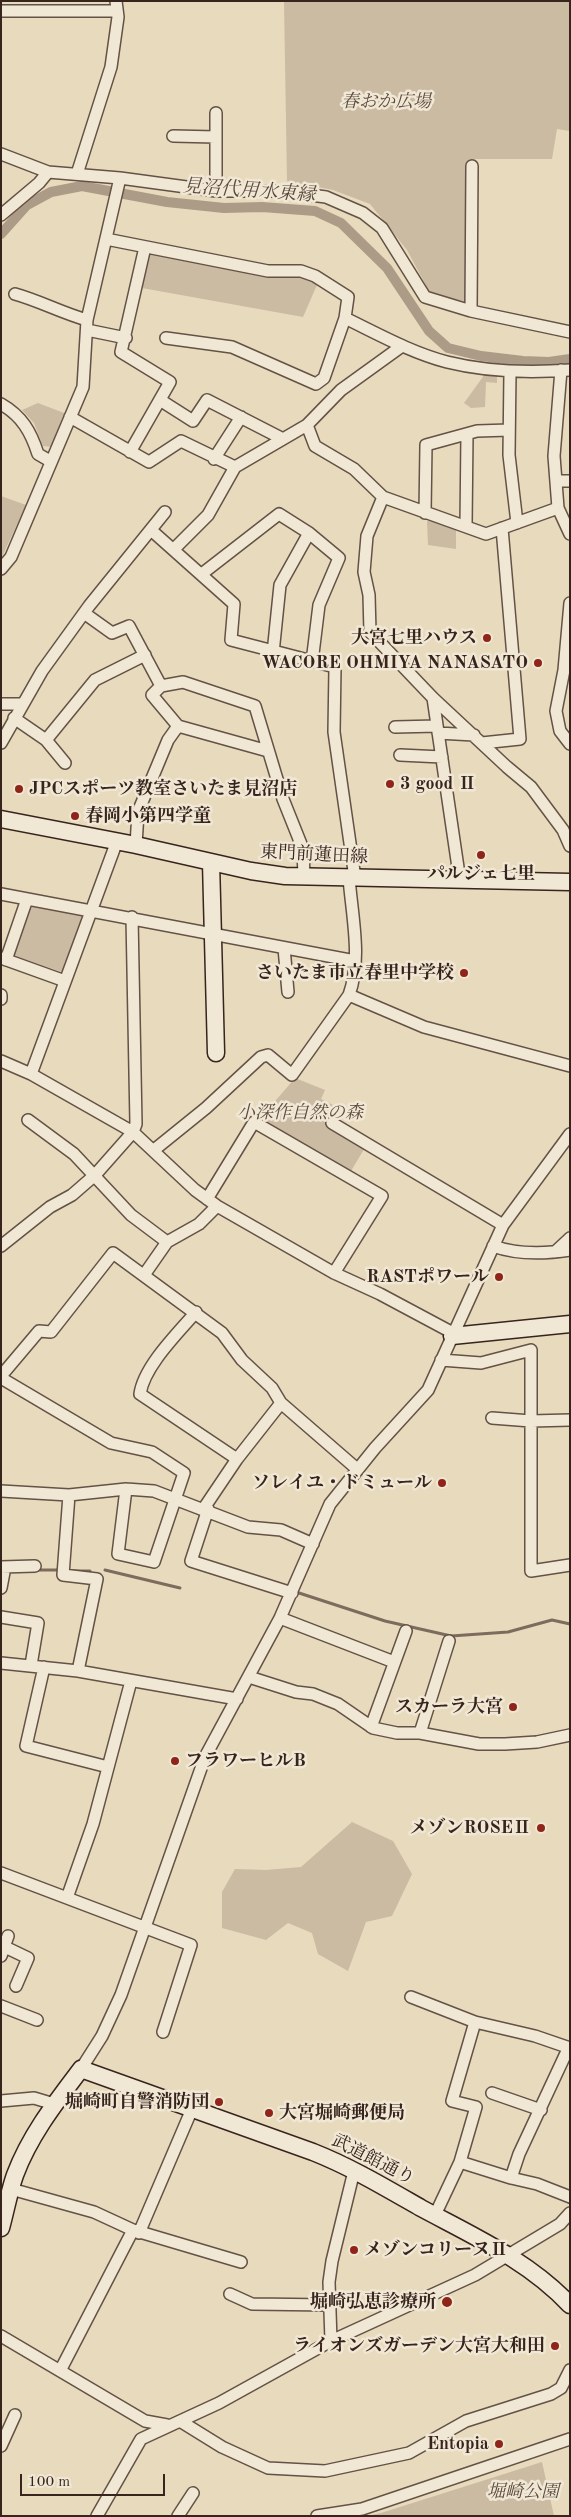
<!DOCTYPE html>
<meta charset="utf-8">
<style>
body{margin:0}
#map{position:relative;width:571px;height:2517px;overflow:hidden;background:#e8dabd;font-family:"Old Standard TT",serif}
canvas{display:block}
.frame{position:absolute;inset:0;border:2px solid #37241d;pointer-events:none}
.scale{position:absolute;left:20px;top:2474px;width:145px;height:22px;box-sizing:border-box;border:2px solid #37241d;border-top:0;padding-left:6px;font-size:15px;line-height:18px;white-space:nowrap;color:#37241d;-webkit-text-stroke:4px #f0e7d4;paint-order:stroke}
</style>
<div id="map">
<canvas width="571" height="2517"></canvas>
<div class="frame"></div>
<div class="scale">100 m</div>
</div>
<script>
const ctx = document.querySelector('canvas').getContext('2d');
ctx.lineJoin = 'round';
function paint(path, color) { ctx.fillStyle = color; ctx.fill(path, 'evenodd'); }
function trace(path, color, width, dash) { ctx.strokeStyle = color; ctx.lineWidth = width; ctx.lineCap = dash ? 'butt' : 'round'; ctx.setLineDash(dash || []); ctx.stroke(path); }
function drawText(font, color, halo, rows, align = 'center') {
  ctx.font = font + ' "Old Standard TT","Noto Serif JP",serif'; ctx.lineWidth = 5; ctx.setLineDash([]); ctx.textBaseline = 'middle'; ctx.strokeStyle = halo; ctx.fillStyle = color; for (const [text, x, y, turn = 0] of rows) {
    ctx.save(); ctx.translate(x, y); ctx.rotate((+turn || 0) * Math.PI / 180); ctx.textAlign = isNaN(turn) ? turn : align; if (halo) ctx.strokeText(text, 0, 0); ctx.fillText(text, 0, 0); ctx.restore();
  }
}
const green = new Path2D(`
 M 284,1 L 570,1 L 570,131 L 557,129 L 552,159 L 469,159 L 467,302 L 430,293 L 407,250 L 370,204 L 333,190 L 287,181 Z
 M 151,252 L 320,278 L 303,317 L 142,288 Z
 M 485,374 L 497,375 L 497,383 L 486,382 L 485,407 L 471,408 L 464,403 Z
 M 38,403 L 64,413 L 52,447 L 43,446 L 34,423 L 22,410 Z
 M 1,496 L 26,505 L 1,559 Z
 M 430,518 L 454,526 L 456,529 L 456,549 L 428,545 L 427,522 Z
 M 30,905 L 83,916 L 62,972 L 12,955 Z
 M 295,1078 L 325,1090 L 321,1099 L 337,1107 L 327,1125 L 366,1146 L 351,1171 L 259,1120 Z
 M 352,1822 L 393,1841 L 412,1874 L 392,1916 L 366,1922 L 348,1971 L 318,1954 L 312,1933 L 288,1923 L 266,1940 L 222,1928 L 222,1892 L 235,1869 L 266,1870 L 301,1867 Z
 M 542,2462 L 554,2516 L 367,2516 L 381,2513 Z`);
const stream = new Path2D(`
 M 36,1570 L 60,1570
 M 105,1570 L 180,1588
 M 73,1571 L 90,1571
 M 296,1592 L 385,1621 L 451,1636 L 508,1632 L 552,1620 L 570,1624`);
const canal = new Path2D(`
 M 1,234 L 27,205 L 51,192 L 82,186 L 167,202 L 224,208 L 262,207 L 315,211 L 341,223 L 387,268 L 429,331 L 448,348 L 481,356 L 523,361 L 549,362 L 570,359`);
const street = new Path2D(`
 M 1,11 L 117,11
 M 173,136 L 216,137
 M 1,154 L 48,172 L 120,178 L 216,191 L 279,191 L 326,197 L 363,213 L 382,228 L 425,297 L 471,311 L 570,332
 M 77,174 L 111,67 L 118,17 L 116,1
 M 216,191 L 216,113
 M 1,215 L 39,183 L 48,172
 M 106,239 L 268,271 L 301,271 L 315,276 L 348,297 L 345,318 L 324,378 L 316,384 L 232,347 L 166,338
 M 15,294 C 40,301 62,313 87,320
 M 471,311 L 472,166
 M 345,318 C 378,334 412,353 447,362 C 487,372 529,373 570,370
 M 87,330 L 126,338
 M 561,370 L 554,456 L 558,508 L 570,534
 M 510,372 L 509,455 L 517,523
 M 160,400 L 193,421 L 207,400 L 283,439
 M 1,404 C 22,416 31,432 38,454 L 50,461
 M 70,417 L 149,462 L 181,441 L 235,467
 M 307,425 L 315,446 L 354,469 L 383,497 L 486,534 L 558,508
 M 130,452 L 170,382 L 121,352 L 145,247
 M 214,459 L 241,417
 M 557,481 L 570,481
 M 383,497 L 367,536 L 364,572 L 369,595 L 370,632 L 433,698 L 507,767 L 531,787 L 563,830 L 570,846
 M 425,513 L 426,445 L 477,431 L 509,430
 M 466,526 L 467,434
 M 151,530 L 234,604 L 231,640 L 335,667 L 334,732 L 355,878
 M 174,549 L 208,515 L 235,467 L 307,425 L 341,390 L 402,346
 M 1,569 L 11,557 L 83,387 L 87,320 L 120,178
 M 203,573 L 279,514 L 309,533 L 339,558 L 319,605 L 312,662
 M 570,603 L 564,670 L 556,711 L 560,731 L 570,744
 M 84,613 L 112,633 L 129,626 L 161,686
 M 273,653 L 280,585 L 309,533
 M 433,698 L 460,881
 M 1,704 L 21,704
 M 14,718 L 46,740 L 65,763
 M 178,726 L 152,695 L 161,686 L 183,682 L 255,706 L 283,799 L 303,849 L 304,877
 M 395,727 L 437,726
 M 438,733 L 474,735
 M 46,740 L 95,680 L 145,655
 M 1,743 L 42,671 L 89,606 L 165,512
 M 482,743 L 520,739 L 502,528
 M 400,755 L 442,757
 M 136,845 L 138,812 L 168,740 L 178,726 L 268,751
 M 1,894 L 355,961
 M 284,948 L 288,992
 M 1,958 L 65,981
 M 6,960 L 27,899
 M 1,995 L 1,999
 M 349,995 L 424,1027 L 570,1066
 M 1,1061 L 31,1074 L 133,1132 L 195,1190 L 217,1206 L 334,1273 L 380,1294 L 453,1333
 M 31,1074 L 117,841
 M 28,1120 L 74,1154 L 131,1215 L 167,1242
 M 332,1123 L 503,1225
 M 154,1150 L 206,1108 L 261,1057 L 268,1055 L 292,1075 L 349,995 C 362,959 352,916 349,878
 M 207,1199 L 254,1122 L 382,1196 L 334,1273
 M 1,1246 L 50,1207 L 72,1195 L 95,1175 L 133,1132 L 136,1124 L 132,917
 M 493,1246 C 518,1255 544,1254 570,1250
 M 555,1252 L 570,1238
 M 144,1275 L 167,1242 L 199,1224 L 217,1206
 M 196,1312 C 178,1333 144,1366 140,1394 L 237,1459
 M 441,1360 L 481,1363 L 531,1350 L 531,1571 L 570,1565
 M 1,1376 L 39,1331 L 51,1332 L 113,1253 L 222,1333 L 242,1360 L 272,1388 L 281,1403 L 357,1469
 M 1,1378 L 111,1443 L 152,1452 L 184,1473 L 154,1562 L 118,1554 L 126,1489
 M 492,1418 L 531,1421 L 570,1420
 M 1,1491 L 69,1495 L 126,1489 L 154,1491 L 248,1527 L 281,1530 L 313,1544
 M 69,1495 L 63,1575 L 97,1579 L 78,1671
 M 204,1508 L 237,1459 L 281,1403
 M 208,1509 L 191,1561 L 292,1593
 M 1,1567 L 35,1566
 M 1,1588 L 5,1567
 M 1,1617 L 38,1623 L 31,1665
 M 280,1618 L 394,1662
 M 1,1663 L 78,1671 L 237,1699
 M 44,1667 L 26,1746 L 108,1767
 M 249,1677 L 296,1692 L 313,1694 L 338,1704 L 373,1728 L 397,1733 L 420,1733 L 479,1744 L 505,1744 L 537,1742 L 570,1735
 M 371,1727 L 406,1631
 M 420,1733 L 449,1641
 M 1,1873 L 191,1945 L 163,2032
 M 67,1898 L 93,1824 L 131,1681
 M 5,1947 L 28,1958 L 16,1986
 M 1,1956 L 8,1936
 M 411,1997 L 475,2022 L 535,2036 L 570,2048
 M 1,2006 L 37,2020
 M 568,2049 L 519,2154 L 511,2178 L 537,2184 L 570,2197
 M 81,2069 L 102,2036 L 121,1995 L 205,1757 L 280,1618 L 330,1504 L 375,1448 L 428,1390 L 503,1225 L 570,1134
 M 492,2093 L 541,2110
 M 1,2101 L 34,2098 L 54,2104
 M 460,2162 L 511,2178
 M 11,2189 L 94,2212 L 133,2230
 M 435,2215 L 460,2162 L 476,2107 L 452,2101 L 475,2022
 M 139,2233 L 192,2109
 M 230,2294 L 252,2304 L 330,2305
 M 1,2336 L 145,2421 L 167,2425
 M 331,2341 L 329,2282 L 332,2261 L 354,2171
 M 61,2369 L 133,2230 L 241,2262
 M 180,2421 L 222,2447 L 268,2468 L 325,2471 L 409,2453 L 466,2421 L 551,2394 L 561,2388 L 570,2370
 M 1,2446 L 15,2415
 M 97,2516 L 141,2439 L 219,2403 L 331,2341 L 475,2275 L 560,2224 L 570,2213
 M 178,2516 L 193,2493
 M 317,2516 L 362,2509 L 570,2439`);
const secondary = new Path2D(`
 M 1,819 L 136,845 L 251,871 L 285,876 L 570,882
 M 211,862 L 216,1053
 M 452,1336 L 570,1324
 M 1,2228 C 6,2210 9,2192 15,2175 C 30,2135 56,2102 81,2069 L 313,2152 C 351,2167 386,2188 421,2208 C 473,2236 529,2261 570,2305`);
const markers = [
 [487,638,5,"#8f2418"],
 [538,663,5,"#8f2418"],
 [390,784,5,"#8f2418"],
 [19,789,5,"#8f2418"],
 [75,816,5,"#8f2418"],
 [481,855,5,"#8f2418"],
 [464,973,5,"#8f2418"],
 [499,1277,5,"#8f2418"],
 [442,1483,5,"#8f2418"],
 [513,1707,5,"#8f2418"],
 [175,1761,5,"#8f2418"],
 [541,1828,5,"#8f2418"],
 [219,2102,5,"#8f2418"],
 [269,2113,5,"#8f2418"],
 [354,2250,5,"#8f2418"],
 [447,2302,6,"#8f2418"],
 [555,2346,5,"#8f2418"],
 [499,2444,5,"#8f2418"]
];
const parkNames = [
 ["春おか広場",386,102],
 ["小深作自然の森",300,1113],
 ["堀崎公園",523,2492]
];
const poiNames = [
 ["大宮七里ハウス",477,638],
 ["WACORE OHMIYA NANASATO",528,663],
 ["3 good Ⅱ",400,784,"left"],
 ["JPCスポーツ教室さいたま見沼店",29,789,"left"],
 ["春岡小第四学童",85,816,"left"],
 ["パルジェ七里",481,874,"center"],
 ["さいたま市立春里中学校",454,973],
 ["RASTポワール",489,1277],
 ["ソレイユ・ドミュール",432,1483],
 ["スカーラ大宮",503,1707],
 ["フラワーヒルB",185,1761,"left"],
 ["メゾンROSEⅡ",531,1828],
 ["堀崎町自警消防団",209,2102],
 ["大宮堀崎郵便局",279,2113,"left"],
 ["メゾンコリーヌⅡ",364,2250,"left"],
 ["堀崎弘恵診療所",436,2302],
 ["ライオンズガーデン大宮大和田",545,2346],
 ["Entopia",489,2444]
];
const streetNames = [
 ["東門前蓮田線",314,855,3],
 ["武道館通り",373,2160,27]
];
const waterNames = [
 ["見沼代用水東縁",249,191,4]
];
paint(green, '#cabba2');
trace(stream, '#7d6c5d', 3);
trace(canal, '#ac9c87', 10);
trace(street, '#635245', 14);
trace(secondary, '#37241d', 19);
trace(street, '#f0e7d4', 11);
trace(secondary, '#f0e7d4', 16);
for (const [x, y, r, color] of markers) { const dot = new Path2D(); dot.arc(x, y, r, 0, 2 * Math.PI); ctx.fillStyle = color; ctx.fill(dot); trace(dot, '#f0e7d4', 2); }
drawText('italic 18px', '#5c4a3e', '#f0e7d4', parkNames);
drawText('bold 18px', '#37241d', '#f0e7d4', poiNames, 'right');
drawText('18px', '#37241d', '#f0e7d4', streetNames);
drawText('italic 19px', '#5a483d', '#f0e7d4', waterNames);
</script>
